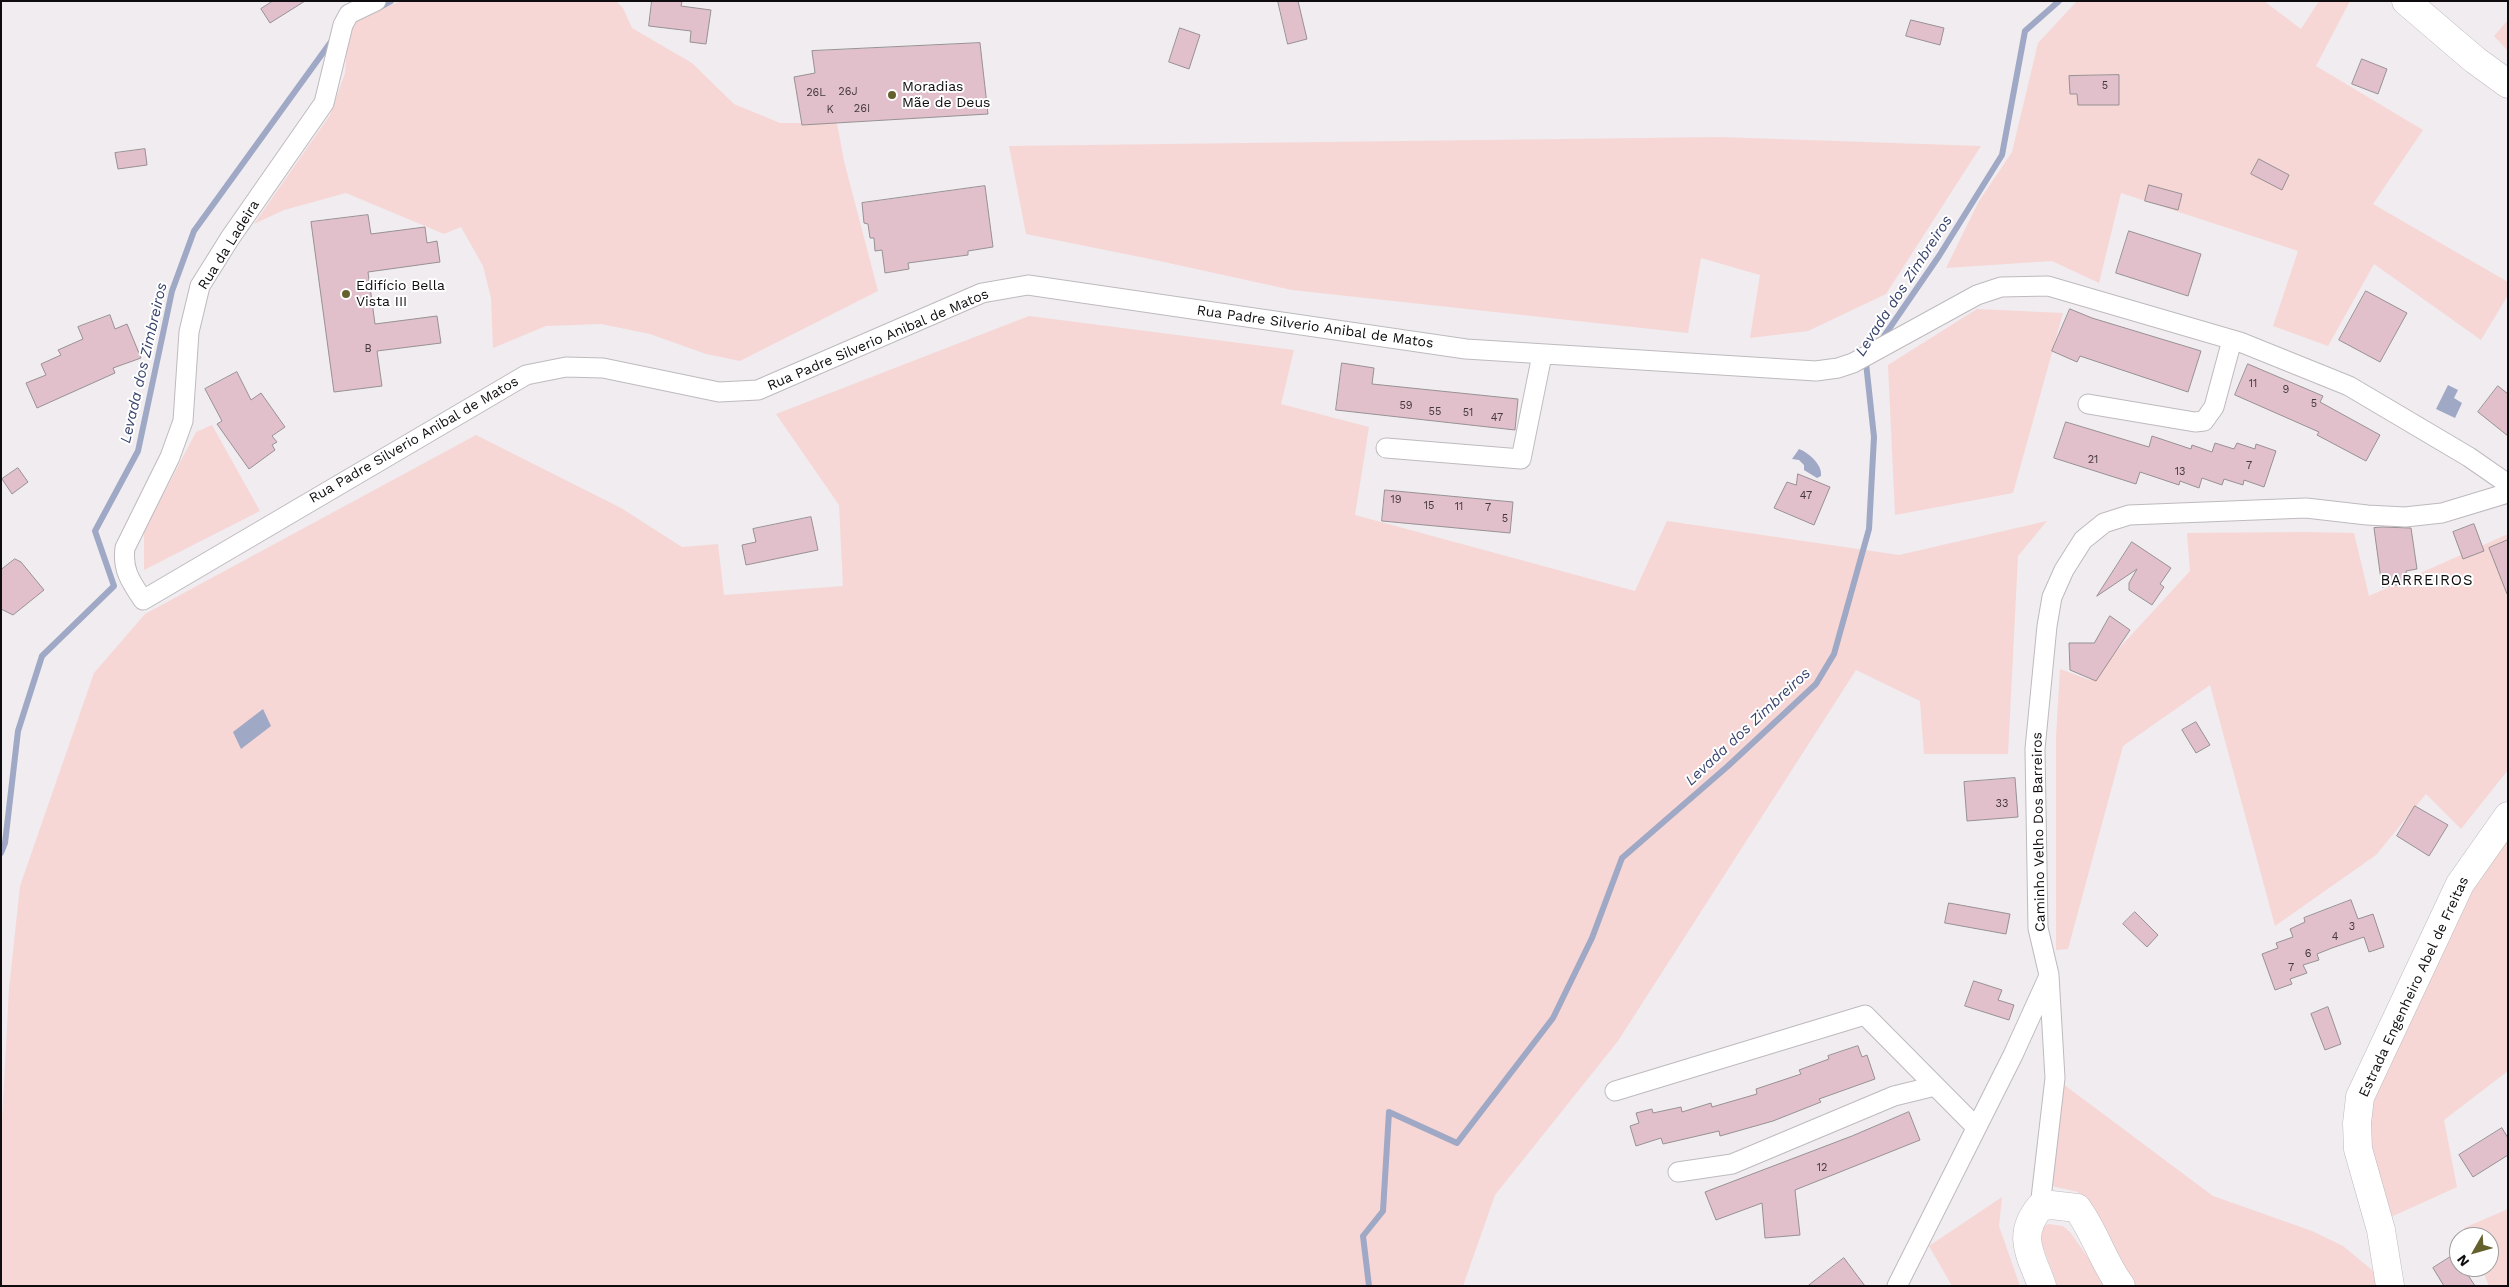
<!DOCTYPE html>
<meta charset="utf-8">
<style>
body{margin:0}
#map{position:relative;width:2509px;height:1287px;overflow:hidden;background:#f0ecf0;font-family:"Work Sans",sans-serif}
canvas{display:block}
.frame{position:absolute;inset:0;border:2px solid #0e0c0e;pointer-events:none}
.north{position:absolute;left:2449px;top:1227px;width:50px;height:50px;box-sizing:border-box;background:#fff;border:1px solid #9f9e9f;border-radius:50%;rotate:232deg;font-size:14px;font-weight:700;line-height:20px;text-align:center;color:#0e0c0e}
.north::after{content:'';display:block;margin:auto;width:18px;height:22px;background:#65612e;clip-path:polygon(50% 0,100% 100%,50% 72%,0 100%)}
</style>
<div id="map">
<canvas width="2509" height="1287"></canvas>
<div class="frame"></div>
<div class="north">N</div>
</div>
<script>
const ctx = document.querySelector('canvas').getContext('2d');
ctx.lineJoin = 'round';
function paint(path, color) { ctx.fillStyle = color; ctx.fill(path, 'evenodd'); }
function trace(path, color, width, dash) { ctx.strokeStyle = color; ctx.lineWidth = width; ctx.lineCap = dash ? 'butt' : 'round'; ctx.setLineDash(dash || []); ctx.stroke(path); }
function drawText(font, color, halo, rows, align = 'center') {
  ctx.font = font + ' "Work Sans",sans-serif'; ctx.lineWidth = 4; ctx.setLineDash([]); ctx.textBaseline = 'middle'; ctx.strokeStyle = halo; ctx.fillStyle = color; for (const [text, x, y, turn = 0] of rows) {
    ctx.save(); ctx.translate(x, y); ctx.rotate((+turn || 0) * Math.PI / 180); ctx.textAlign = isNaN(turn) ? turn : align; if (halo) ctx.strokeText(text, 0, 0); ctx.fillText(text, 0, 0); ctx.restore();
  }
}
const green = new Path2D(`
 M 401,1 L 616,1 L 623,8 L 632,28 L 692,63 L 734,104 L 780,123 L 837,123 L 844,161 L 878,291 L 740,361 L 706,354 L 650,334 L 601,324 L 546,326 L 493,348 L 491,298 L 483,266 L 461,227 L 444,234 L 346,193 L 284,210 L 254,224 L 330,115 L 345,73 L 349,22 Z
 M 2077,1 L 2264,1 L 2301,29 L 2319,1 L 2350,1 L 2316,66 L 2423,130 L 2373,204 L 2508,282 L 2508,295 L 2481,340 L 2374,264 L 2328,346 L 2273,326 L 2298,251 L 2121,193 L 2099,283 L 2052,261 L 1946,268 L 1979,201 L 2012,152 L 2038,43 Z
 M 2508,20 L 2508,51 L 2494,36 Z
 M 1720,137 L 1981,146 L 1886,294 L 1808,331 L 1750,338 L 1760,275 L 1701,258 L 1688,333 L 1292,290 L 1155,260 L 1026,234 L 1009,146 Z
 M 1977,309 L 2063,313 L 2013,493 L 1895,515 L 1888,365 Z
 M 1029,316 L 1294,350 L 1281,404 L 1369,427 L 1355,515 L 1635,591 L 1667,521 L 1899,555 L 2047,521 L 2018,556 L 2008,754 L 1924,754 L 1920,701 L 1856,670 L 1618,1041 L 1495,1195 L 1463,1286 L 1,1286 L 1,1140 L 9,989 L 20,886 L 94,673 L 145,614 L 476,435 L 621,508 L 682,547 L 718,544 L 724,595 L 843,586 L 839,505 L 776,414 Z
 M 212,425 L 260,511 L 144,570 L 144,531 L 196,432 Z
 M 2304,532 L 2354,533 L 2369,596 L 2508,534 L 2508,770 L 2461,829 L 2426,794 L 2376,855 L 2275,926 L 2210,685 L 2123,746 L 2068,949 L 2056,950 L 2056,737 L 2060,669 L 2090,680 L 2190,571 L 2187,533 Z
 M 2508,823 L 2508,1071 L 2444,1120 L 2457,1187 L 2391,1217 L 2365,1123 L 2410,1008 Z
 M 2055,1078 L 2213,1196 L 2312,1231 L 2343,1246 L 2378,1275 L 2379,1286 L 2135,1286 L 2094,1210 L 2078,1192 L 2043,1184 Z
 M 2002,1197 L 1999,1226 L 2020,1286 L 1952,1286 L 1929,1246 Z
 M 2508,1209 L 2508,1286 L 2489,1286 L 2481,1267 L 2489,1267 L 2489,1237 L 2468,1237 L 2464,1228 Z
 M 2048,1224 L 2063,1226 L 2070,1232 L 2108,1286 L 2057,1286 L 2040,1238 L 2042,1227 Z`);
const water = new Path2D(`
 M 2448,385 L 2458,390 L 2454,398 L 2462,403 L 2455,418 L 2436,409 Z
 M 1799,449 C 1808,452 1823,465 1821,476 L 1817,478 L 1804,470 L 1804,465 L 1799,460 L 1792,459 Z
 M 263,709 L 271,726 L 241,749 L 233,732 Z`);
const stream = new Path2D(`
 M 378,8 L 391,1
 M 1880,342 L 1939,256 L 2002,155 L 2025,31 L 2059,1
 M 1,853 L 5,843 L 18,731 L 42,656 L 114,586 L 95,531 L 138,451 L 172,291 L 194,231 L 333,39
 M 1369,1286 L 1363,1236 L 1383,1211 L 1389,1112 L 1457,1143 L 1553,1018 L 1592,938 L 1622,858 L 1728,766 L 1816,684 L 1834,654 L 1869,529 L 1874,437 L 1866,363 L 1868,360`);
const building = new Path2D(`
 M 273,1 L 305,1 L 270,23 L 261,9 Z
 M 652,1 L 682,1 L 681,6 L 711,10 L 706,44 L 690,42 L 691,31 L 649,26 Z
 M 1278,1 L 1298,1 L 1307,39 L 1288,44 Z
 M 1911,20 L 1944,28 L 1940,45 L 1906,36 Z
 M 1180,28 L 1200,35 L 1189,69 L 1169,62 Z
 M 980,43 L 988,114 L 802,125 L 794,77 L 815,73 L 812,51 Z
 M 2362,59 L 2387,69 L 2378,94 L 2352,84 Z
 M 2119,75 L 2119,105 L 2078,105 L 2077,94 L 2070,94 L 2069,76 Z
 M 145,149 L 147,165 L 118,169 L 115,153 Z
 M 2259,159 L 2289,175 L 2282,190 L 2251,174 Z
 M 2149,185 L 2182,194 L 2178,210 L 2145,201 Z
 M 985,186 L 993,247 L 968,251 L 968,255 L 908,263 L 909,269 L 885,273 L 882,250 L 875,251 L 874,238 L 870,238 L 868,224 L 864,223 L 862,203 Z
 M 368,215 L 371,234 L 425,227 L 427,243 L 437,241 L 440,262 L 368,272 L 375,324 L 437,316 L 441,343 L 377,351 L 382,386 L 334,392 L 311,222 Z
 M 2129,231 L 2201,254 L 2188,296 L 2116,273 Z
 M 2366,291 L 2407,313 L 2380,362 L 2339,340 Z
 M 2070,309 L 2092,318 L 2201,351 L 2188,392 L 2080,356 L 2077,362 L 2052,351 Z
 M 110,315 L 115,329 L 127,324 L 141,358 L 113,368 L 115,373 L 37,408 L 26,383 L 46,375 L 41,364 L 61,355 L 58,350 L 83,339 L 78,327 Z
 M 1342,363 L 1374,368 L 1372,384 L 1518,399 L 1515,430 L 1336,410 Z
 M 2248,364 L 2323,396 L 2320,402 L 2380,435 L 2366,461 L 2317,435 L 2319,432 L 2235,395 Z
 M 237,372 L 251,400 L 261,393 L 285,427 L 272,436 L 277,442 L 272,445 L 275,450 L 249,469 L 217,424 L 222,421 L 205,389 Z
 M 2498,386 L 2508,394 L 2508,436 L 2478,412 Z
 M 2066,422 L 2149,447 L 2152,436 L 2191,449 L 2192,445 L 2212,452 L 2215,443 L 2234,449 L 2237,443 L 2255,449 L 2256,444 L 2276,451 L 2264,487 L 2244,480 L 2243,485 L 2224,479 L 2222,485 L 2202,478 L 2199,488 L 2180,481 L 2179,485 L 2140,472 L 2136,484 L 2054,458 Z
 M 18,468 L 28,482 L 12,494 L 2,479 Z
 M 1798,474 L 1830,487 L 1814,525 L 1774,508 L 1787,482 L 1796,485 Z
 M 1385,490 L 1513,502 L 1510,533 L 1382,521 Z
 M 811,517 L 818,550 L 746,565 L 742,545 L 756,542 L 753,529 Z
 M 2474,524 L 2484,551 L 2463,559 L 2453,532 Z
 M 2383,527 L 2411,528 L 2417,569 L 2406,571 L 2408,583 L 2382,587 L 2374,528 Z
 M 2508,540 L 2508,593 L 2507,594 L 2489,548 Z
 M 2132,542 L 2171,568 L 2160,584 L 2164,587 L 2152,605 L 2129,590 L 2129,583 L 2137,569 L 2097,596 Z
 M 15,559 L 21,562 L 44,590 L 13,615 L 1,609 L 1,570 Z
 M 2110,616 L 2130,630 L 2096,681 L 2070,670 L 2069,643 L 2094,643 Z
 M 2196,722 L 2210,745 L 2196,753 L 2182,730 Z
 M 2015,778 L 2018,817 L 1967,821 L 1964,782 Z
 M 2415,806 L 2448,825 L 2429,856 L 2397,836 Z
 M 2351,900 L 2358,919 L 2373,914 L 2384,947 L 2369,952 L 2364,937 L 2332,948 L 2317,954 L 2319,960 L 2303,965 L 2307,973 L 2290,979 L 2292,984 L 2275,990 L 2262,954 L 2278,948 L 2276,943 L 2293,937 L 2290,929 L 2305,922 L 2304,918 Z
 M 1949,903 L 2010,914 L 2006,934 L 1945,923 Z
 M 2135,912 L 2158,935 L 2147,947 L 2123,924 Z
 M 1974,981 L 2002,990 L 1998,1000 L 2014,1005 L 2009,1020 L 1965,1006 Z
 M 2328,1007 L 2341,1044 L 2325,1050 L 2311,1014 Z
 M 1858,1046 L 1862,1057 L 1867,1055 L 1875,1079 L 1819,1099 L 1821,1102 L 1773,1121 L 1720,1136 L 1719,1131 L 1663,1144 L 1661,1138 L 1636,1146 L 1630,1126 L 1639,1123 L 1636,1113 L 1652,1109 L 1653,1113 L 1681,1107 L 1682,1112 L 1711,1103 L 1712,1107 L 1757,1094 L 1756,1089 L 1801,1074 L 1799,1070 L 1829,1059 L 1828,1056 Z
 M 1909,1112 L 1920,1140 L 1795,1190 L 1800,1235 L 1765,1238 L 1762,1203 L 1716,1220 L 1705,1192 L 1852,1136 Z
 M 2502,1128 L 2508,1138 L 2508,1155 L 2473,1177 L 2459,1155 Z
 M 2455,1254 L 2459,1260 L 2459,1267 L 2463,1267 L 2475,1286 L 2444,1286 L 2433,1268 Z
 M 1844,1258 L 1865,1286 L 1808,1286 Z`);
const minor = new Path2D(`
 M 376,1 L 349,14 L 343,25 L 324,103 L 230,238 L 200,286 L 189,332 L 183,421 L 170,457 L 125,548 C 122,570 131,582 143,600 L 526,375 L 566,367 L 603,368 L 719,392 L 758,390 L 982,293 L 1028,285 L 1466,349 L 1816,371 L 1838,368 L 1853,363 L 1977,295 L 2001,287 L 2048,286 L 2240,342 L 2349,386 L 2469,457 L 2508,484
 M 2088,404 L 2195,422 L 2204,421 L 2214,407 L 2232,340
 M 1386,448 L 1521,459 L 1542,355
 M 1615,1091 L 1865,1015 L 1976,1127
 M 1678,1172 L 1732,1164 L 1894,1096 L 1935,1086
 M 2040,1207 L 2055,1078 L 2049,975 L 2038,928 L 2035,749 L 2047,626 L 2052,597 L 2064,570 L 2083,540 L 2104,523 L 2129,515 L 2306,508 L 2367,515 L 2405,517 L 2442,513 L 2508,493
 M 1897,1286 L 2013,1055 L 2048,978`);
const secondary = new Path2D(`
 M 2406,1 L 2475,60 L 2508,84
 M 2042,1286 C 2031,1255 2016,1236 2040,1207 L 2051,1205 L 2077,1208 C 2095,1232 2103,1262 2121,1286
 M 2390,1286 L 2381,1230 L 2358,1149 L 2357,1123 L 2360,1097 L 2460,884 L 2508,816`);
const markers = [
 [892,95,5,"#65612e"],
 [346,294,5,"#65612e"]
];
const numberNames = [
 ["5",2105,86],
 ["26J",848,92],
 ["26L",816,93],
 ["26I",862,109],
 ["K",830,110],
 ["B",368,349],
 ["11",2253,384],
 ["9",2286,390],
 ["5",2314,404],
 ["59",1406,406],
 ["55",1435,412],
 ["51",1468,413],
 ["47",1497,418],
 ["21",2093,460],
 ["7",2249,466],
 ["13",2180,472],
 ["47",1806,496],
 ["19",1396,500],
 ["15",1429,506],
 ["11",1459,507],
 ["7",1488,508],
 ["5",1505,519],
 ["33",2002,804],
 ["3",2352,927],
 ["4",2335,937],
 ["6",2308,954],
 ["7",2291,968],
 ["12",1822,1168]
];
const poiNames = [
 ["Moradias",902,87],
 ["Mãe de Deus",902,103],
 ["Edifício Bella",356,286],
 ["Vista III",356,302]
];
const streetNames = [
 ["Rua da Ladeira",229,245,-58],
 ["Rua Padre Silverio Anibal de Matos",1315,327,8],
 ["Rua Padre Silverio Anibal de Matos",878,340,-23],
 ["Rua Padre Silverio Anibal de Matos",414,440,-30],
 ["Caminho Velho Dos Barreiros",2039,832,-91],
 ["Estrada Engenheiro Abel de Freitas",2414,987,-65]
];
const waterNames = [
 ["Levada dos Zimbreiros",1904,286,-57],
 ["Levada dos Zimbreiros",144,363,-77],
 ["Levada dos Zimbreiros",1748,727,-43]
];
const neighbourhoodNames = [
 ["BARREIROS",2427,581]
];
paint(green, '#f6d7d5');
paint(water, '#9fa8c5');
trace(stream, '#9fa8c5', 6);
paint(building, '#e1bfcb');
trace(building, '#979193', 1);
trace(minor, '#bebabe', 21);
trace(secondary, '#bebabe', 29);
trace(minor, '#fff', 19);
trace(secondary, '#fff', 28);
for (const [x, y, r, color] of markers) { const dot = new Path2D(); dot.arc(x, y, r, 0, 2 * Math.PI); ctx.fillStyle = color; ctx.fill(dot); trace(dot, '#fff', 2); }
drawText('11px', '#43393d', null, numberNames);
drawText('14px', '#0e0c0e', '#fff', poiNames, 'left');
drawText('14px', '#0e0c0e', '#fff', streetNames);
drawText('italic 15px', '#38436d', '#fff', waterNames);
ctx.letterSpacing = '1px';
drawText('15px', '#0e0c0e', '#fff', neighbourhoodNames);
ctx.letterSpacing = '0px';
</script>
